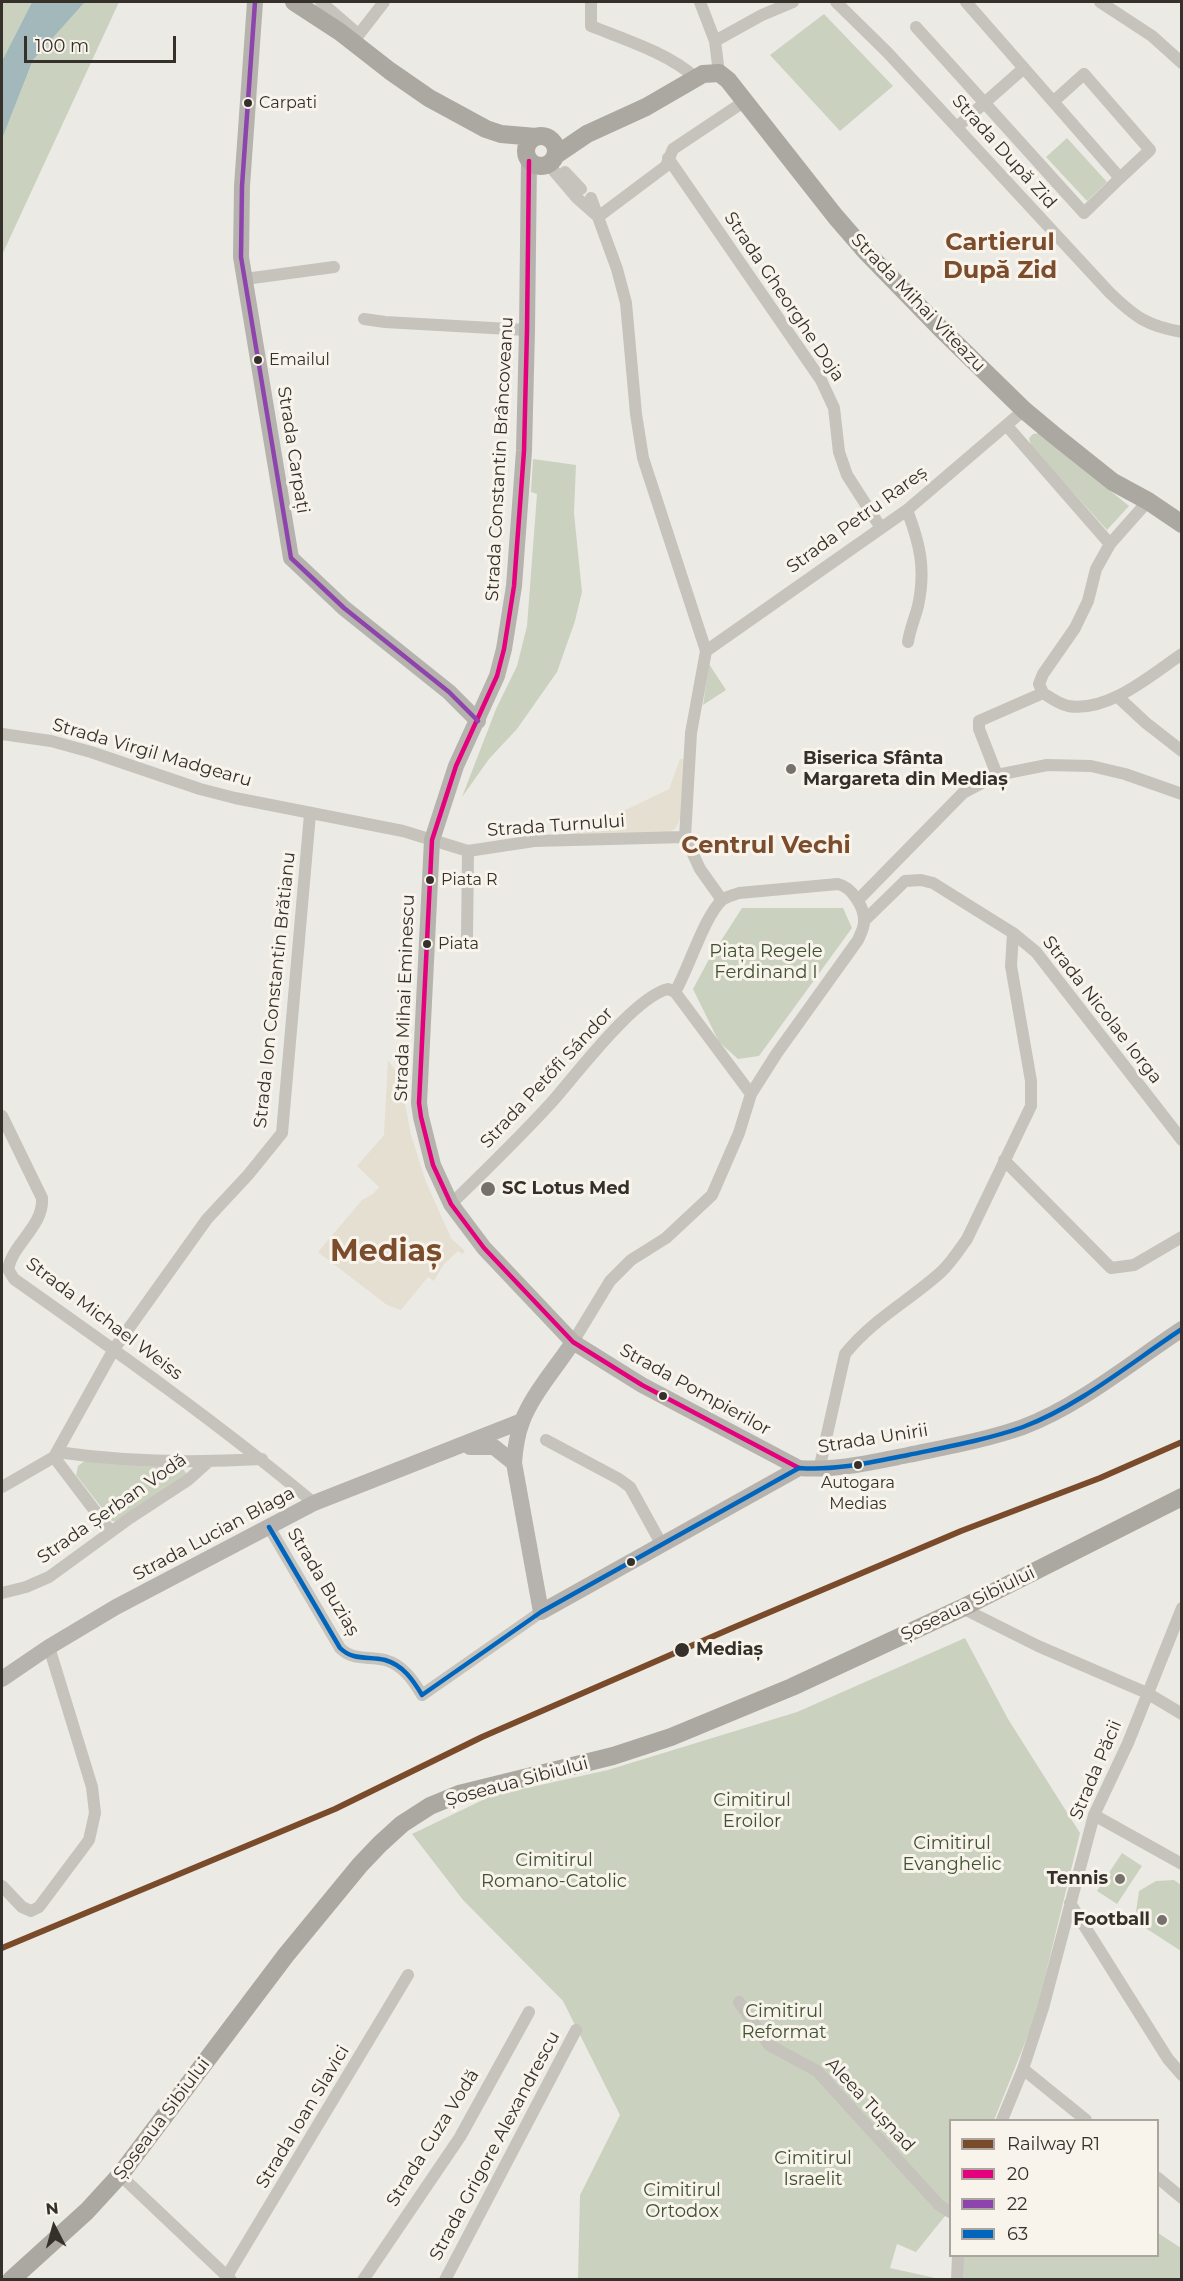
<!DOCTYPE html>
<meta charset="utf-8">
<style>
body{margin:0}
#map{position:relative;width:1183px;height:2281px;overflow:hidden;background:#eceae4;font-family:Montserrat,sans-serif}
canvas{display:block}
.frame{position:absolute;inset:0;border:3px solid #36302b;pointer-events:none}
.legend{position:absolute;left:949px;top:2119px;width:210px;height:138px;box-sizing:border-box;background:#f8f4ec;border:2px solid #aaa69f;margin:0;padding:8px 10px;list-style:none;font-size:18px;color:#36302b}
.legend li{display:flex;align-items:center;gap:12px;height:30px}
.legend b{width:30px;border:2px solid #aaa69f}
.north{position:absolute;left:24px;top:2197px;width:60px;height:60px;-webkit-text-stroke:4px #f8f4ec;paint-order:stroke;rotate:354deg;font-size:16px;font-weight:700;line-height:24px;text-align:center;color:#36302b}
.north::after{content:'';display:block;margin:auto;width:21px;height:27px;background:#36302b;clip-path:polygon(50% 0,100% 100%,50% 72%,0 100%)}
.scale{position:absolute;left:24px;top:36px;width:152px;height:27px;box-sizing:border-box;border:3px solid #36302b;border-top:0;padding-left:8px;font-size:18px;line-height:21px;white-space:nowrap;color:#36302b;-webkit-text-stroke:4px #f8f4ec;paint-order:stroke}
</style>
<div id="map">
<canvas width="1183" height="2281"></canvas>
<div class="frame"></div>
<ul class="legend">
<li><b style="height:8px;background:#7a4b2a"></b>Railway R1</li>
<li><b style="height:8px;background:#e5007d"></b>20</li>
<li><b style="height:8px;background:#8e44ad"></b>22</li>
<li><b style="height:8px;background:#0065bd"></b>63</li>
</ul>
<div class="north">N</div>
<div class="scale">100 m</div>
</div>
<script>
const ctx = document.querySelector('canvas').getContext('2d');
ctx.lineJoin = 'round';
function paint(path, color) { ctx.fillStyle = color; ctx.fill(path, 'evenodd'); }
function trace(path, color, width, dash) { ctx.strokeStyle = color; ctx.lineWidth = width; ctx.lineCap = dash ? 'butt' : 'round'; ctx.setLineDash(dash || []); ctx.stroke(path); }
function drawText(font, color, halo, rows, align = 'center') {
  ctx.font = font + ' Montserrat,sans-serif'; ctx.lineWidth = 6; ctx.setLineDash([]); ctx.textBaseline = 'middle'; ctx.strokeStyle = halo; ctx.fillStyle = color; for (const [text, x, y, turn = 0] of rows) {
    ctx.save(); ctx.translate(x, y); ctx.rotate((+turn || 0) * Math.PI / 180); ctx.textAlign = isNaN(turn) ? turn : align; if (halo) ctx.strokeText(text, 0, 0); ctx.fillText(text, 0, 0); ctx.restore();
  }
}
const green = new Path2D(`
 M 2,2 L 32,2 L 2,61 Z
 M 85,2 L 119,2 L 2,255 L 2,139 L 33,60 Z
 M 824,14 L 893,86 L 840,131 L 770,55 Z
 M 1067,138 L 1107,182 L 1087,201 L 1046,157 Z
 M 1040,433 L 1129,506 L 1107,530 L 1031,446 L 1029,438 L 1033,434 Z
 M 533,459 L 576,465 L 574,513 L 582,592 L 575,621 L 557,672 L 517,729 L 489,759 L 462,797 L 496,709 L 517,666 L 527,626 L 537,494 L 531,492 Z
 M 709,664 L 726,690 L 703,705 Z
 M 742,908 L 843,908 L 852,928 L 759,1056 L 738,1059 L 719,1042 L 693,989 L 708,961 Z
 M 90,1457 L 177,1462 L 187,1474 L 121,1522 L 112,1521 L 76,1475 L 78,1466 Z
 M 965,1638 L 1008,1719 L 1080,1833 L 1035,2018 L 994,2120 L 950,2120 L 950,2210 L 916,2252 L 897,2244 L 890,2268 L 940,2279 L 578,2279 L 580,2195 L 620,2115 L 563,2001 L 463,1900 L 412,1834 L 491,1796 L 608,1770 L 797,1712 Z
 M 1122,1853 L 1142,1866 L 1117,1904 L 1097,1891 Z
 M 1174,1880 L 1181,1885 L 1181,1951 L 1147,1929 L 1136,1912 L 1139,1891 L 1156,1881 Z
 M 1158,2233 L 1181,2248 L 1181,2279 L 957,2280 L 958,2256 L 1158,2256 Z`);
const plaza = new Path2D(`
 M 680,759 L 689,759 L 681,816 L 676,828 L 667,834 L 534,841 L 582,831 L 669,789 Z
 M 388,1060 L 400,1077 L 411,1135 L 426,1182 L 451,1238 L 465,1251 L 462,1254 L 458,1251 L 444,1264 L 434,1281 L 428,1277 L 401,1310 L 387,1305 L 318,1252 L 362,1200 L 373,1194 L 379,1187 L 357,1166 L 384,1135 Z`);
const water = new Path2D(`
 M 32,2 L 85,2 L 33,60 L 2,139 L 2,61 Z
 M756 972a7 7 0 1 1 14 0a7 7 0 1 1-14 0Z`);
const street = new Path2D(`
 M 321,2 L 358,34
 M 591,2 L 591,26 C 626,40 668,53 696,78
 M 700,2 L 715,41 L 719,73
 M 836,2 L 887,52 L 1110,293 C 1135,317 1147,326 1182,332
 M 966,2 L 1120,178 L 1150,150 L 1084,74 L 1054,101
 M 1100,2 L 1152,36 L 1182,63
 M 916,27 L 1084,213 L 1120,178
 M 715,41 L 762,15 L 793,2
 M 353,42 L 384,2
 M 957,127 L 1024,68
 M 668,158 L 821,380 L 834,408 L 839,452 L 847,475 L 881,528
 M 549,165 L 577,198 L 595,214
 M 565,172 L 581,189
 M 591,198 L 617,269 L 626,303 L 636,414 L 643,458 L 706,651 L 691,733 L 685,837 L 700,869 L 722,900
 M 598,217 L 666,166 L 673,149 L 745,101
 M 245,279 L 334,267
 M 364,319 L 385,322 L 527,330
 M 1007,426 L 1110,544 L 1148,501
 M 907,510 C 920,544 926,569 918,606 C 915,618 910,629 908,642
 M 706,651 L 907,510 L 1024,410
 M 1043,693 L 1039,684 L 1043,674 L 1075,628 L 1088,601 L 1096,569 L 1110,544
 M 1043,693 C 1051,698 1059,704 1068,706 C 1108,713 1151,675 1182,654
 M 1118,697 L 1146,723 L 1182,751
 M 2,734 L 51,741 L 91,752 L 200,789 L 235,798 L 403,831 L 468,851 L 534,841 L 685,837
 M 997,775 L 979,729 L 979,721 L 1043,693
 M 858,900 L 963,793 L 997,775 L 1047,765 L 1091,766 L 1125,774 L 1182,794
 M 865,920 L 905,881 L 921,880 L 933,883 L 1013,933 L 1036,952 L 1182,1140
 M 467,938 L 468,851
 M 675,992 L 751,1094
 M 2,1116 L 42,1198 C 44,1226 13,1243 8,1269 L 14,1279 C 116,1351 218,1423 314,1503
 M 1004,1160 L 1111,1268 L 1134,1265 L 1182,1237
 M 451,1204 C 485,1171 519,1138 551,1103 C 576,1075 634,997 668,989 L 675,992
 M 573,1342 L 610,1281 L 631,1260 L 666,1238 L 712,1195 L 739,1133 L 751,1094 L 777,1053 L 858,940 C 860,935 864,928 864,922 C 865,908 852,887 838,884 L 739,893 C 734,895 727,896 722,900 C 704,917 689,968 675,992
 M 546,1440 L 619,1479 L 630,1487 L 662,1545
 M 57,1452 C 125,1462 193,1463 262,1459
 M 54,1457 L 111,1532
 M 819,1470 L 845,1354 C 873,1319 909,1301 941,1272 C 951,1263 959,1250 967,1239 L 1031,1106 L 1031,1081 L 1011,966 L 1013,933
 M 2,1487 L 54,1457 L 114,1349 L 207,1219 L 248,1175 L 282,1133 L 310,814
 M 269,1527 L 340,1648 C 353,1661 368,1656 385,1660 C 403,1665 413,1680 422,1695 L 541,1612
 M 2,1593 L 26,1587 L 49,1577 L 130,1518 L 188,1480 L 208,1462
 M 962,1608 L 1038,1646 L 1147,1693 L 1182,1714
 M 1094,1815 L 1182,1864
 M 2,1886 L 22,1907 L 31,1911 L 39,1907 L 89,1840 L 95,1813 L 92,1787 L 49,1647
 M 1070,1903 L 1168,2059 L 1182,2075
 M 739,2002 L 769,2045 L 817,2071 L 939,2205 L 950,2212
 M 1023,2069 L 1086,2120
 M 1002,2120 L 1023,2069 L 1043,2008 L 1094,1815 L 1128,1743 L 1182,1608
 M 120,2175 L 231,2280
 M 1158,2178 L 1182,2198
 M 227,2276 L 408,1975
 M 363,2280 L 460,2137 L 529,2012
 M 445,2280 L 576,2030
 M 957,2280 L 958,2256`);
const secondary = new Path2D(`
 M 255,2 L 242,186 L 241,257 L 291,558 L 344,608 L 449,692 L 478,721
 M 529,161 L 527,330 L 524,451 L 514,586 L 504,649 L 497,676 L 456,766 L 432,840 L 419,1103 L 421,1117 L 433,1165 L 451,1204 L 484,1248 L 573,1342 L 642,1385 L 799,1468
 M 573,1342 C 558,1365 531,1396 522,1422 C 517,1435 515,1449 514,1463 L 541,1612 L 799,1468 C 835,1471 873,1462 908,1455 C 946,1447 986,1440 1023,1427 C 1079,1406 1132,1362 1182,1329
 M 470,1447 L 494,1447 L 514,1463
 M 2,1679 L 49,1647 L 116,1607 L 314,1503 L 522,1421`);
const primary = new Path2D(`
 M 294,2 L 340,32 L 390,71 L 429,98 L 486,129 L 501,134 L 536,137
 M526 151a15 15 0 1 1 30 0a15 15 0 1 1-30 0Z
 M 556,155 L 587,134 L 646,107 L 703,74 L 719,73 L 728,80 L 835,216 L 867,253 L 941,329 L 1024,410 L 1054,435 L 1113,482 L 1148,501 L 1182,524
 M 11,2280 L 87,2211 L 120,2175 L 286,1955 L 360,1865 L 380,1844 L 402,1824 L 430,1806 L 459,1794 L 613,1756 L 671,1737 L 792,1687 L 962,1608 L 1182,1497`);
const bus1 = new Path2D(`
 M 529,161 L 527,330 L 524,451 L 514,586 L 504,649 L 497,676 L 456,766 L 432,840 L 419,1103 L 421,1117 L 433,1165 L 451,1204 L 484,1248 L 573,1342 L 642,1385 L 799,1468`);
const bus2 = new Path2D(`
 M 255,2 L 242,186 L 241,257 L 291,558 L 344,608 L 449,692 L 478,721`);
const bus3 = new Path2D(`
 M 269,1527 L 340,1648 C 353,1661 368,1656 385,1660 C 403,1665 413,1680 422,1695 L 541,1612 L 799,1468 C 835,1471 873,1462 908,1455 C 946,1447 986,1440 1023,1427 C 1079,1406 1132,1362 1182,1329`);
const rail1 = new Path2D(`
 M 2,1948 L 335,1809 L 482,1737 L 730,1629 L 961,1531 L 1100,1478 L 1182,1442`);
const markers = [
 [248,103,5,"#36302b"],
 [258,360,5,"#36302b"],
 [791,769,6,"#76716c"],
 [430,880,5,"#36302b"],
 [427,944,5,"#36302b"],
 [488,1189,8,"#76716c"],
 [663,1396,5,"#36302b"],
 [858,1465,5,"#36302b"],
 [631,1562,5,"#36302b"],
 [682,1650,8,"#36302b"],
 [1120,1879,6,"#76716c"],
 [1162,1920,6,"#76716c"]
];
const busNames = [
 ["Carpati",259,103],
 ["Emailul",269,360],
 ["Piata R",441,880],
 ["Piata",438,944],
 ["Autogara",858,1483,"center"],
 ["Medias",858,1504,"center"]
];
const streetNames = [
 ["Strada După Zid",1004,152,48],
 ["Strada Gheorghe Doja",784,297,56],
 ["Strada Mihai Viteazu",918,303,46],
 ["Strada Carpați",293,450,81],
 ["Strada Constantin Brâncoveanu",500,459,-87],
 ["Strada Petru Rareș",857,520,-36],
 ["Strada Virgil Madgearu",152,753,16],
 ["Strada Turnului",556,826,-4],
 ["Strada Ion Constantin Brătianu",275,990,-84],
 ["Strada Mihai Eminescu",405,998,-88],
 ["Strada Nicolae Iorga",1102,1010,52],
 ["Strada Petőfi Sándor",547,1078,-47],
 ["Strada Michael Weiss",104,1319,37],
 ["Strada Pompierilor",695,1390,29],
 ["Strada Unirii",873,1439,-9],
 ["Strada Șerban Vodă",112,1509,-35],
 ["Strada Lucian Blaga",214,1534,-28],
 ["Strada Buziaș",323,1582,59],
 ["Șoseaua Sibiului",968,1604,-26],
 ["Strada Păcii",1096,1770,-67],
 ["Șoseaua Sibiului",517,1782,-15],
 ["Aleea Tușnad",870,2105,47],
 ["Strada Ioan Slavici",303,2117,-59],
 ["Șoseaua Sibiului",162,2119,-53],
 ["Strada Cuza Vodă",433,2138,-58],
 ["Strada Grigore Alexandrescu",495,2146,-62]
];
const poiNames = [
 ["Biserica Sfânta",803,759],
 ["Margareta din Mediaș",803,780],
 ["SC Lotus Med",502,1189],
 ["Tennis",1108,1879,"right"],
 ["Football",1150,1920,"right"]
];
const parkNames = [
 ["Piața Regele",766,952],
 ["Ferdinand I",766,973],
 ["Cimitirul",752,1801],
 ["Eroilor",752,1822],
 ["Cimitirul",952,1844],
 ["Evanghelic",952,1865],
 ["Cimitirul",554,1861],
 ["Romano-Catolic",554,1882],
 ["Cimitirul",784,2012],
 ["Reformat",784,2033],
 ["Cimitirul",813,2159],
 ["Israelit",813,2180],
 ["Cimitirul",682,2191],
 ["Ortodox",682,2212]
];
const stopNames = [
 ["Mediaș",696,1650]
];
const districtNames = [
 ["Cartierul",1000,243],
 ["După Zid",1000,271],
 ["Centrul Vechi",766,846]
];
const townNames = [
 ["Mediaș",386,1252]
];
paint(green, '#cad2bf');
paint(plaza, '#e5dfd2');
paint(water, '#a2b8bb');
trace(street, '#c6c2bc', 12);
trace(secondary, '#b6b2ad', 16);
trace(primary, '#aba7a1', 18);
trace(bus1, '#e5007d', 4.5);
trace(bus2, '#8e44ad', 4.5);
trace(bus3, '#0065bd', 4.5);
trace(rail1, '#7a4b2a', 6);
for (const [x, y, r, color] of markers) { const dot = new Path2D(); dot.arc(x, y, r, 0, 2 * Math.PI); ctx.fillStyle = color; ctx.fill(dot); trace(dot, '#f8f4ec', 2); }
drawText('16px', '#36302b', '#f8f4ec', busNames, 'left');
drawText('18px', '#36302b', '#f8f4ec', streetNames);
drawText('bold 18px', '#36302b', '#f8f4ec', poiNames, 'left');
drawText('18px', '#405231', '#f8f4ec', parkNames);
drawText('bold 18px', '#36302b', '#f8f4ec', stopNames, 'left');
drawText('bold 24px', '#7c4d2d', '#f8f4ec', districtNames);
drawText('bold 30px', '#7c4d2d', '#f8f4ec', townNames);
</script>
